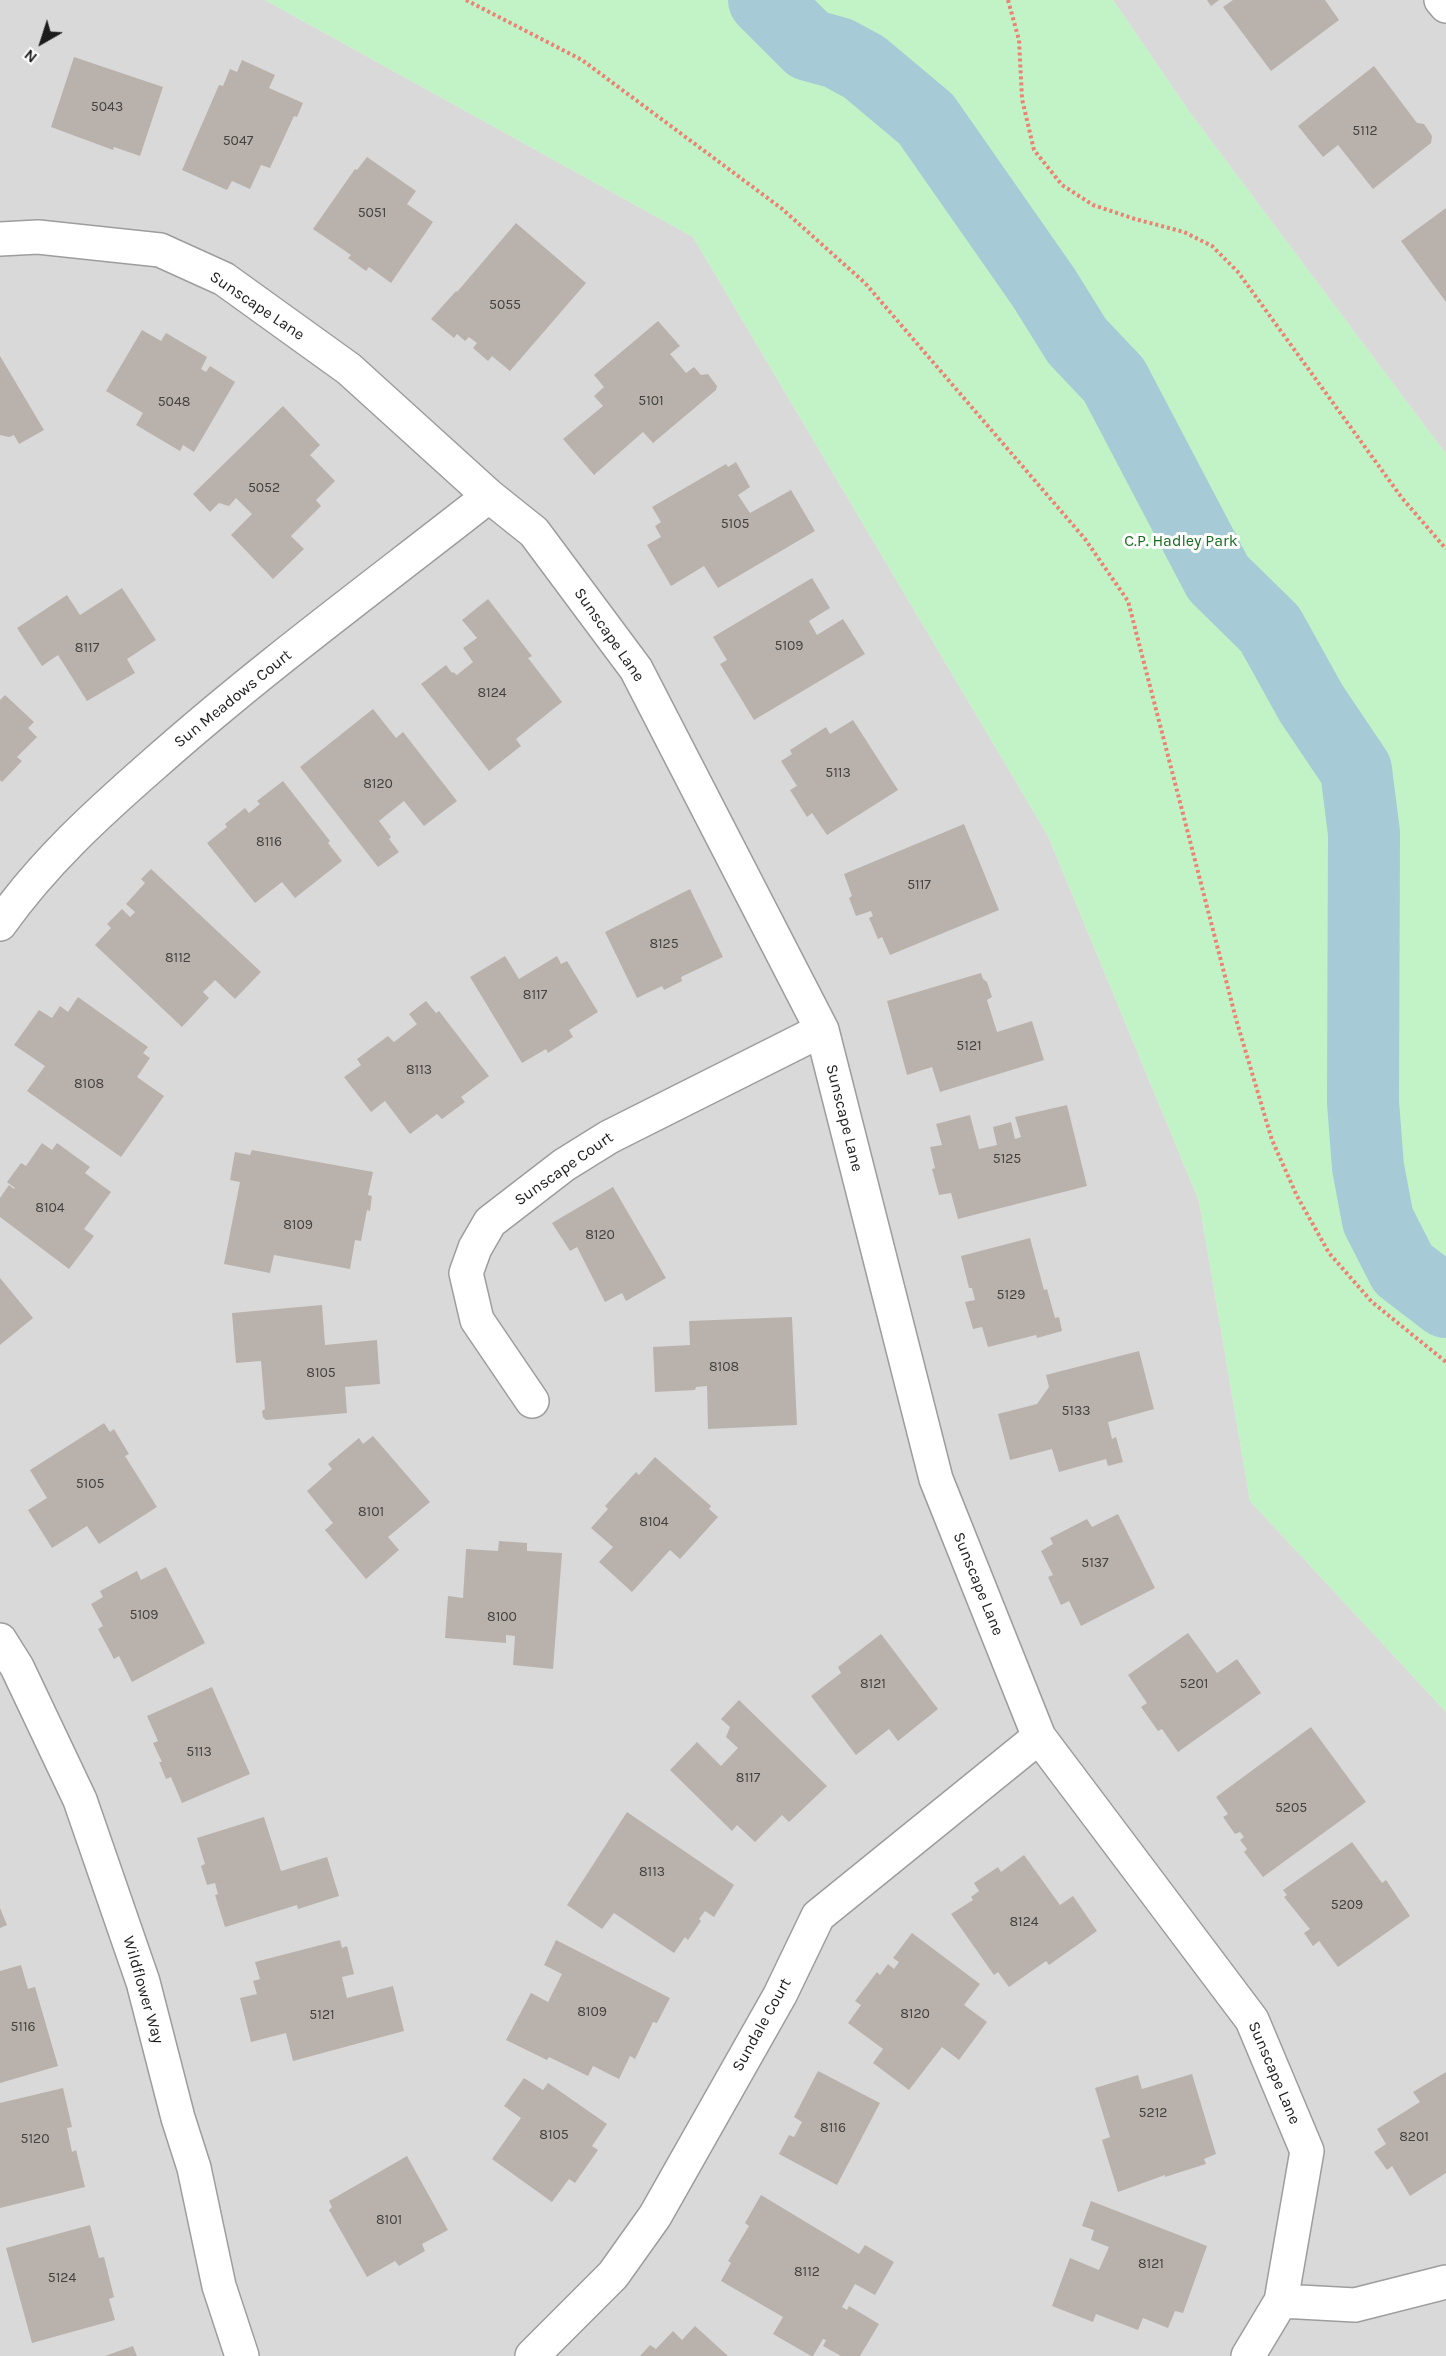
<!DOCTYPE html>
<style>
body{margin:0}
#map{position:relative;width:1446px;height:2356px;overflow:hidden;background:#ece9e2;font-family:Karla,sans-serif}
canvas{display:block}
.north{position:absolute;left:12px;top:12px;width:60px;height:60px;-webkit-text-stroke:4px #fff;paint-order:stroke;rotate:219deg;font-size:16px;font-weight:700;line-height:24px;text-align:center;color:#1c1c1c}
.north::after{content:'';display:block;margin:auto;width:21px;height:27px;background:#1c1c1c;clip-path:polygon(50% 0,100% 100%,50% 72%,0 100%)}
</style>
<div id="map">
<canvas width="1446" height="2356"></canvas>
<div class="north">N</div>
</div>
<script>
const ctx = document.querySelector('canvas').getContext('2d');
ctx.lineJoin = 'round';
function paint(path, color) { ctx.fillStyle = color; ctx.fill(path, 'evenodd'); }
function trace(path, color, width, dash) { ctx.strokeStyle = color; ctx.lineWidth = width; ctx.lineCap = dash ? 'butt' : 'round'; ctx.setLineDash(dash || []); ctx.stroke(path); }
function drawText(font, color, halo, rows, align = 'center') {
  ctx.font = font + ' Karla,sans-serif'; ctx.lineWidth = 6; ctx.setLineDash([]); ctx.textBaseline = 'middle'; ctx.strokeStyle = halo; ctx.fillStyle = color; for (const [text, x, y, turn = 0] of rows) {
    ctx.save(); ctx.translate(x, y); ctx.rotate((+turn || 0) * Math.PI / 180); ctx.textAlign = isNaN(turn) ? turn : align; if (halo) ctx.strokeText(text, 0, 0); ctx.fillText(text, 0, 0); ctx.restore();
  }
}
const residential = new Path2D(`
 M 0,0 L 265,0 L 693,237 L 1048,836 L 1199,1201 L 1250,1501 L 1446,1712 L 1446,2356 L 0,2356 Z
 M 1113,0 L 1446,0 L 1446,454 L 1191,114 Z`);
const park = new Path2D(`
 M 265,0 L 1113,0 L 1191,114 L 1446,454 L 1446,1712 L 1250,1501 L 1199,1201 L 1048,836 L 693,237 Z`);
const river = new Path2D(`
 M 764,0 L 809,45 L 838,53 L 864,67 L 926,119 L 1044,288 L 1077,341 L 1114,380 L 1218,578 L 1270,629 L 1311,703 L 1356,770 L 1364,833 L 1363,1102 L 1368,1167 L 1378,1220 L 1403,1269 L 1446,1302`);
const building = new Path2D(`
 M 1207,0 L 1219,0 L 1211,6 Z
 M 1233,0 L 1325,0 L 1339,20 L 1271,71 L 1223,7 Z
 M 74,57 L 163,87 L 140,156 L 114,147 L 113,150 L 51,127 Z
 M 242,60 L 275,75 L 269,88 L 303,103 L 297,117 L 294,116 L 270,168 L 261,165 L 250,189 L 232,181 L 227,190 L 182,170 L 219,85 L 223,86 L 230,69 L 237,72 Z
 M 1374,66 L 1417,123 L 1424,124 L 1432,136 L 1431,143 L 1373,189 L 1338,145 L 1323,157 L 1298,126 Z
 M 367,157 L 416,191 L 407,204 L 433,222 L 391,283 L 369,267 L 366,271 L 348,258 L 351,255 L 313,229 L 355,169 L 357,170 Z
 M 1446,208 L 1446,302 L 1401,241 Z
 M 516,223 L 586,283 L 510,371 L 492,356 L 488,361 L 473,348 L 477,343 L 469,337 L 465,341 L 457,334 L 454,338 L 431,319 L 456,291 L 457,292 Z
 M 658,321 L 680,346 L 670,354 L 686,373 L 694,367 L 701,375 L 708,374 L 717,386 L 716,390 L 653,443 L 643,432 L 594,475 L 563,439 L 603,406 L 594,396 L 604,387 L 594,375 Z
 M 142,330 L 161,341 L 166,333 L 207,357 L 201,369 L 206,372 L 210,366 L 235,382 L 194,452 L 183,445 L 180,451 L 136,425 L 143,413 L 106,391 Z
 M 0,356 L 44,430 L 19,444 L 14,435 L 9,437 L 0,435 Z
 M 283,406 L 320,445 L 310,455 L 335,481 L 316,500 L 321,506 L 291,536 L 304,549 L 273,579 L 231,535 L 252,514 L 236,498 L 229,506 L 219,503 L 210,512 L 193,494 Z
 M 736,462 L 750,487 L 738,495 L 750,513 L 791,490 L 815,531 L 718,588 L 704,566 L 671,586 L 647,545 L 661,537 L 655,526 L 661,522 L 652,507 L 726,464 L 728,467 Z
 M 812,578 L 830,608 L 809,621 L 817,635 L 843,619 L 865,654 L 754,720 L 720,664 L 727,660 L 713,637 Z
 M 122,588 L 156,640 L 127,659 L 135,673 L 87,701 L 58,655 L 42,666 L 17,628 L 67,595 L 80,615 Z
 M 488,599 L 532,656 L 528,658 L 562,702 L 516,739 L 521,746 L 489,771 L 421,684 L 446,665 L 452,673 L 453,672 L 457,675 L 473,662 L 463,648 L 477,638 L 462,620 Z
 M 5,695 L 34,722 L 28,728 L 37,737 L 17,757 L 22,761 L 2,782 L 0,780 L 0,700 Z
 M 373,709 L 396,738 L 403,732 L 457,801 L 424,826 L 404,801 L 379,821 L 391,837 L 389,839 L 399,852 L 378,867 L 300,767 Z
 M 853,720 L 898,790 L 827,835 L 812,813 L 807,817 L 790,790 L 797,786 L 781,761 L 792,754 L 790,750 L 826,727 L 830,734 Z
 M 283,781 L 330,841 L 328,843 L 342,861 L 295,898 L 282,882 L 255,903 L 207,843 L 227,827 L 225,824 L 245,808 L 249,813 L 260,804 L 257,801 Z
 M 964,824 L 999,910 L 890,955 L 882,937 L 878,939 L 869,918 L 873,916 L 871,911 L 856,916 L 849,898 L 852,896 L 844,874 Z
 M 151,869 L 261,972 L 235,999 L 215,980 L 203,992 L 209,998 L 182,1027 L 95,945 L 111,928 L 107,924 L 122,909 L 130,917 L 135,912 L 126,904 L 145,883 L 141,879 Z
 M 690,889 L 723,957 L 681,977 L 682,981 L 664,990 L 662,986 L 637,998 L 605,932 Z
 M 505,956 L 519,979 L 557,956 L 561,964 L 567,961 L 598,1012 L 569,1030 L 573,1037 L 548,1053 L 546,1049 L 522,1063 L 470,977 Z
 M 981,973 L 983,979 L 987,982 L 992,997 L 987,1000 L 997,1032 L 1032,1021 L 1044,1060 L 940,1092 L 932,1067 L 907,1075 L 887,1001 Z
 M 78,997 L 148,1047 L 143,1053 L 150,1058 L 137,1077 L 164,1096 L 121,1157 L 27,1091 L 45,1066 L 14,1045 L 39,1010 L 52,1018 L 60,1006 L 68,1012 Z
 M 426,1001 L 436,1013 L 439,1011 L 489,1076 L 461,1097 L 465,1102 L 442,1119 L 437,1114 L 410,1134 L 385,1101 L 371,1112 L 344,1077 L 361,1065 L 357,1059 L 388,1036 L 394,1042 L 417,1024 L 409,1014 Z
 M 1067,1105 L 1087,1186 L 958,1219 L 951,1193 L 939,1195 L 932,1169 L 935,1168 L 930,1147 L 942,1145 L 936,1124 L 970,1115 L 979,1149 L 997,1145 L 993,1127 L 1011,1122 L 1015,1139 L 1021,1137 L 1015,1117 Z
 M 42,1143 L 52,1150 L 57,1143 L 90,1167 L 85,1173 L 111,1192 L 84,1229 L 94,1236 L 69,1269 L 0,1217 L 0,1198 L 9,1185 L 14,1189 L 15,1188 L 7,1182 L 21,1163 L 26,1166 Z
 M 252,1150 L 373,1172 L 368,1195 L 372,1196 L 370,1211 L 367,1210 L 361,1241 L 355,1240 L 350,1269 L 274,1255 L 270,1273 L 224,1264 L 240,1182 L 230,1180 L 235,1152 L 250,1155 Z
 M 613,1187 L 666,1278 L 626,1301 L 622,1293 L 605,1302 L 577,1247 L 570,1251 L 552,1223 Z
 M 1030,1238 L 1044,1290 L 1047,1289 L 1055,1318 L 1059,1317 L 1062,1331 L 1037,1338 L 1036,1335 L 988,1347 L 982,1327 L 973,1329 L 965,1302 L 975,1300 L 972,1288 L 969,1288 L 961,1256 Z
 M 0,1278 L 33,1318 L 0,1345 Z
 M 322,1305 L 325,1345 L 377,1340 L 380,1384 L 345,1387 L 347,1413 L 266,1420 L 263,1417 L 262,1411 L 265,1409 L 261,1361 L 236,1363 L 232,1313 Z
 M 792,1317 L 797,1425 L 708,1429 L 707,1386 L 696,1387 L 695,1390 L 655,1392 L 653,1347 L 690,1345 L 689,1321 Z
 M 1139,1351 L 1154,1409 L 1108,1422 L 1112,1439 L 1116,1437 L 1123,1462 L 1108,1466 L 1106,1459 L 1059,1472 L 1052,1449 L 1010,1460 L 998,1414 L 1037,1404 L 1049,1387 L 1046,1375 Z
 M 104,1423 L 110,1432 L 114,1429 L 129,1454 L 125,1456 L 157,1507 L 99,1544 L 87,1526 L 52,1548 L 28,1510 L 47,1498 L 30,1470 Z
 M 373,1436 L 430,1502 L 388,1537 L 399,1550 L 366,1579 L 325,1530 L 333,1523 L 307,1491 L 332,1469 L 328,1464 L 359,1438 L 363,1444 Z
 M 655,1457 L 711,1506 L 709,1509 L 718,1517 L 680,1559 L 670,1550 L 632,1592 L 599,1562 L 613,1547 L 591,1528 L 608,1509 L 605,1506 L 636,1472 L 639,1475 Z
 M 1118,1514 L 1155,1588 L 1081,1626 L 1069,1601 L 1061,1605 L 1048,1577 L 1053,1575 L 1041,1551 L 1053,1544 L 1050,1538 L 1087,1519 L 1092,1527 Z
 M 499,1541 L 527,1543 L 527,1551 L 562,1553 L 553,1669 L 513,1665 L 515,1636 L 506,1635 L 506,1643 L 445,1638 L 448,1596 L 463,1598 L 466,1549 L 498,1551 Z
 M 166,1567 L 205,1643 L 132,1682 L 119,1656 L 114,1659 L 98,1629 L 103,1626 L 91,1604 L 103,1597 L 100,1591 L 137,1571 L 141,1580 Z
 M 1188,1633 L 1217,1673 L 1237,1659 L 1261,1693 L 1178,1752 L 1162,1729 L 1158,1731 L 1141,1707 L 1147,1703 L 1128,1675 Z
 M 881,1634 L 938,1709 L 898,1741 L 889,1729 L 856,1755 L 811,1696 L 841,1673 L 838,1667 Z
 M 212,1687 L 250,1774 L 182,1803 L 171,1777 L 166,1779 L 159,1762 L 162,1762 L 153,1743 L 158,1741 L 147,1716 Z
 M 739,1700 L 827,1786 L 789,1822 L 782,1815 L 755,1842 L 737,1825 L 732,1831 L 670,1770 L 697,1742 L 721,1766 L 738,1748 L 726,1737 L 730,1727 L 721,1719 Z
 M 1311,1727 L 1366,1802 L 1263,1877 L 1244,1852 L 1247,1849 L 1240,1840 L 1244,1837 L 1240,1832 L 1235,1834 L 1223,1817 L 1228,1814 L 1216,1797 Z
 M 627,1812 L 734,1885 L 714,1917 L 705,1911 L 699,1919 L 701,1921 L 688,1940 L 685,1937 L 674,1953 L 614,1913 L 602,1929 L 567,1905 Z
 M 264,1817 L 281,1871 L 327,1857 L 339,1896 L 298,1909 L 297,1905 L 225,1927 L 215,1895 L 218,1894 L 215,1883 L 207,1885 L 201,1866 L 205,1864 L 197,1838 Z
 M 1352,1842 L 1382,1883 L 1386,1880 L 1410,1916 L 1338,1967 L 1319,1941 L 1313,1946 L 1304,1933 L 1310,1929 L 1284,1897 L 1287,1895 L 1283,1890 Z
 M 1024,1855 L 1060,1905 L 1073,1896 L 1097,1931 L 1049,1965 L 1046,1961 L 1009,1987 L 998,1972 L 994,1975 L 951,1914 L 973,1900 L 971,1897 L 979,1891 L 974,1883 L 998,1867 L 1001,1872 Z
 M 0,1908 L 7,1925 L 0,1928 Z
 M 912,1933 L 980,1984 L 964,2005 L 987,2022 L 959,2060 L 942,2047 L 909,2090 L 873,2063 L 883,2049 L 848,2023 L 861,2005 L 855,2001 L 877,1972 L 880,1975 L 888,1964 L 894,1969 L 899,1962 L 893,1958 Z
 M 340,1940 L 342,1948 L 347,1946 L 354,1974 L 342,1977 L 347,1998 L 393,1986 L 404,2031 L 293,2061 L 286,2033 L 251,2042 L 240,1998 L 257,1994 L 253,1981 L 260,1979 L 255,1962 Z
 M 556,1940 L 670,1998 L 657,2023 L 653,2022 L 635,2059 L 630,2056 L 619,2079 L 593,2066 L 588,2076 L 549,2057 L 547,2060 L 506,2040 L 531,1993 L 548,2002 L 562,1974 L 544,1965 Z
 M 21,1965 L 28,1989 L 35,1987 L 58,2066 L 0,2083 L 0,1971 Z
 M 818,2071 L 880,2103 L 837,2185 L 779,2154 L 789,2135 L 794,2137 L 802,2122 L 794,2117 Z
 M 1446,2072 L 1446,2173 L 1410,2196 L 1392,2166 L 1387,2170 L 1374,2152 L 1386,2144 L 1377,2129 L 1420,2102 L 1413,2092 Z
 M 1192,2074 L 1216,2154 L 1204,2159 L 1206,2164 L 1165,2177 L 1165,2175 L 1118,2192 L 1102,2140 L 1110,2137 L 1095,2088 L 1138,2075 L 1142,2089 Z
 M 524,2078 L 543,2090 L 548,2083 L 607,2124 L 592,2146 L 598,2150 L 575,2183 L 569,2179 L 552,2202 L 492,2159 L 521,2118 L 504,2106 Z
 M 63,2088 L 72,2127 L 67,2128 L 72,2152 L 76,2150 L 85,2187 L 0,2208 L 0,2103 Z
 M 407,2156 L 448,2230 L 422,2244 L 425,2251 L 399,2266 L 395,2261 L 367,2277 L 329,2210 L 332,2207 L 329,2201 Z
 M 761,2195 L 859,2254 L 865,2245 L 894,2262 L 875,2295 L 855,2284 L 842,2307 L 847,2310 L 849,2306 L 879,2324 L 860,2356 L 841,2356 L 823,2346 L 826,2340 L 823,2339 L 813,2356 L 811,2356 L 773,2334 L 783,2317 L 721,2281 L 731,2263 L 728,2261 L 749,2226 L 745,2223 Z
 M 1091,2201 L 1207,2246 L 1183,2313 L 1175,2311 L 1168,2328 L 1143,2318 L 1138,2330 L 1096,2314 L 1093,2322 L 1052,2306 L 1070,2258 L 1099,2270 L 1109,2247 L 1091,2240 L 1094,2230 L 1082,2226 Z
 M 90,2225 L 99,2258 L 104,2257 L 114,2297 L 109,2299 L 115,2320 L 32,2343 L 6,2248 Z
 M 695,2326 L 728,2356 L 640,2356 L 650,2345 L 656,2349 L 673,2331 L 682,2340 Z
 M 133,2346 L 137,2356 L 105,2356 Z`);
const path = new Path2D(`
 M 466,0 L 582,60 L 781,208 L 865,283 L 1085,539 L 1128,601 L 1236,1019 L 1272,1140 L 1297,1196 L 1329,1253 L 1372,1302 L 1446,1362
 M 1008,0 L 1019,40 L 1022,99 L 1034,150 L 1062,185 L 1093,205 L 1135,219 L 1184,232 L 1212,246 L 1238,272 L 1402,498 L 1446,549`);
const street = new Path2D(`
 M 1441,0 L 1446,6
 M 0,239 L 38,237 L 160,250 L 224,279 L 349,369 L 489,496 L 534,532 L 636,669 L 822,1030 L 936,1479 L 1039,1737 L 1252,2020 L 1307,2151 L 1281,2301 L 1248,2356
 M 0,924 C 43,863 98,813 154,764 C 261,669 377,584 489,496
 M 532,1401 L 477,1320 L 466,1273 L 475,1248 L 490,1222 L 564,1165 L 609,1137 L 822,1030
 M 0,1640 L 17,1667 L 80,1800 L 143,1982 L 178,2118 L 194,2168 L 219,2286 L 242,2356
 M 1281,2301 L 1355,2305 L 1446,2282
 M 532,2356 L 613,2275 L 655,2216 L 780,1995 L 818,1916 L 1039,1737`);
const numberNames = [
 ["5043",107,107],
 ["5112",1365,131],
 ["5047",238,141],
 ["5051",372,213],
 ["5055",505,305],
 ["5101",651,401],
 ["5048",174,402],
 ["5052",264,488],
 ["5105",735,524],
 ["5109",789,646],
 ["8117",87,648],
 ["8124",492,693],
 ["5113",838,773],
 ["8120",378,784],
 ["8116",269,842],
 ["5117",919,885],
 ["8125",664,944],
 ["8112",178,958],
 ["8117",535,995],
 ["5121",969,1046],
 ["8113",419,1070],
 ["8108",89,1084],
 ["5125",1007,1159],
 ["8104",50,1208],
 ["8109",298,1225],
 ["8120",600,1235],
 ["5129",1011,1295],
 ["8108",724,1367],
 ["8105",321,1373],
 ["5133",1076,1411],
 ["5105",90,1484],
 ["8101",371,1512],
 ["8104",654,1522],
 ["5137",1095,1563],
 ["5109",144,1615],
 ["8100",502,1617],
 ["8121",873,1684],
 ["5201",1194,1684],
 ["5113",199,1752],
 ["8117",748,1778],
 ["5205",1291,1808],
 ["8113",652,1872],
 ["5209",1347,1905],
 ["8124",1024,1922],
 ["8109",592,2012],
 ["8120",915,2014],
 ["5121",322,2015],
 ["5116",23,2027],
 ["5212",1153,2113],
 ["8116",833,2128],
 ["8105",554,2135],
 ["8201",1414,2137],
 ["5120",35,2139],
 ["8101",389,2220],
 ["8121",1151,2264],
 ["8112",807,2272],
 ["5124",62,2278]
];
const streetNames = [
 ["Sunscape Lane",257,306,34],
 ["Sunscape Lane",609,635,55],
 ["Sun Meadows Court",233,699,-39],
 ["Sunscape Lane",844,1118,76],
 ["Sunscape Court",564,1169,-35],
 ["Sunscape Lane",978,1584,68],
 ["Wildflower Way",143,1990,74],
 ["Sundale Court",762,2025,-61],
 ["Sunscape Lane",1274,2073,67]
];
const parkNames = [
 ["C.P. Hadley Park",1181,541]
];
paint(residential, '#dad9d9');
paint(park, '#c2f3c7');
trace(river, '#a6cad6', 72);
paint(building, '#b9b2ac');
trace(street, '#9d9d9d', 36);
trace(path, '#eb8274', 4, [3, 3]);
trace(street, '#fff', 33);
drawText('14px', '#434240', null, numberNames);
drawText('16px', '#1c1c1c', '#fff', streetNames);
drawText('16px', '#166d1e', '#fff', parkNames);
</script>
